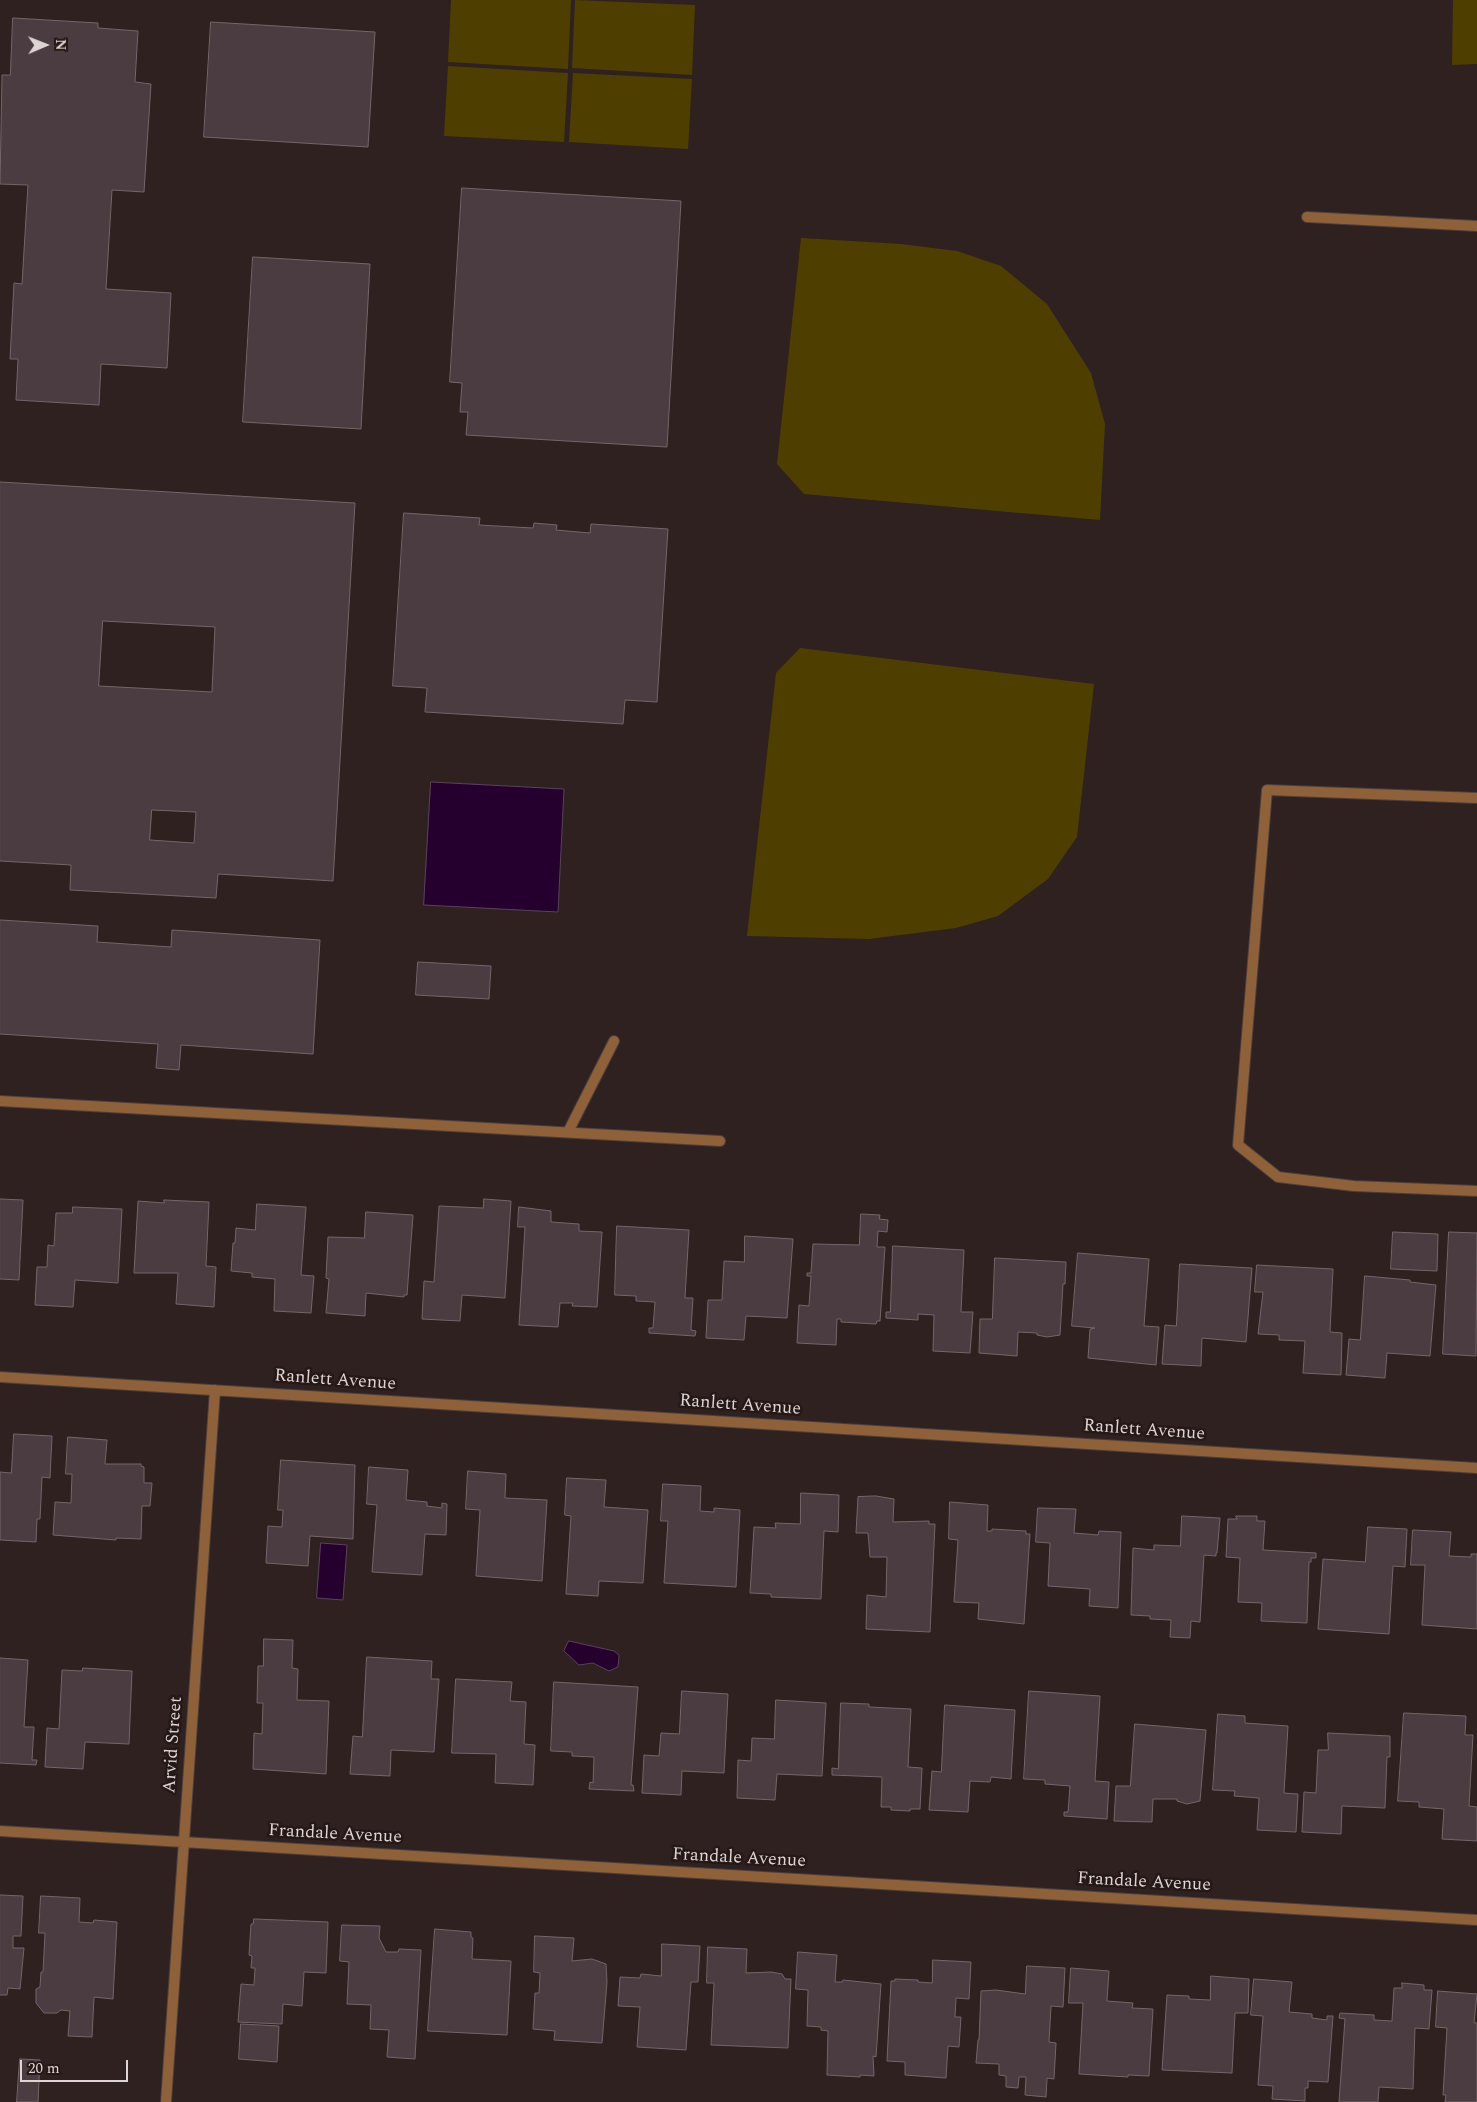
<!DOCTYPE html>
<style>
body{margin:0}
#map{position:relative;width:1477px;height:2102px;overflow:hidden;background:#2f211f;font-family:Spectral,serif}
canvas{display:block}
.north{position:absolute;left:20px;top:20px;width:50px;height:50px;-webkit-text-stroke:4px #251816;paint-order:stroke;rotate:89deg;font-size:14px;font-weight:700;line-height:20px;text-align:center;color:#ded4d3}
.north::after{content:'';display:block;margin:auto;width:18px;height:22px;background:#ded4d3;clip-path:polygon(50% 0,100% 100%,50% 72%,0 100%)}
.scale{position:absolute;left:20px;top:2060px;width:108px;height:22px;box-sizing:border-box;border:2px solid #ded4d3;border-top:0;padding-left:6px;font-size:15px;line-height:18px;white-space:nowrap;color:#ded4d3;-webkit-text-stroke:4px #251816;paint-order:stroke}
</style>
<div id="map">
<canvas width="1477" height="2102"></canvas>
<div class="north">N</div>
<div class="scale">20 m</div>
</div>
<script>
const ctx = document.querySelector('canvas').getContext('2d');
ctx.lineJoin = 'round';
function paint(path, color) { ctx.fillStyle = color; ctx.fill(path, 'evenodd'); }
function trace(path, color, width, dash) { ctx.strokeStyle = color; ctx.lineWidth = width; ctx.lineCap = dash ? 'butt' : 'round'; ctx.setLineDash(dash || []); ctx.stroke(path); }
function drawText(font, color, halo, rows, align = 'center') {
  ctx.font = font + ' Spectral,serif'; ctx.lineWidth = 5; ctx.setLineDash([]); ctx.textBaseline = 'middle'; ctx.strokeStyle = halo; ctx.fillStyle = color; for (const [text, x, y, turn = 0] of rows) {
    ctx.save(); ctx.translate(x, y); ctx.rotate((+turn || 0) * Math.PI / 180); ctx.textAlign = isNaN(turn) ? turn : align; if (halo) ctx.strokeText(text, 0, 0); ctx.fillText(text, 0, 0); ctx.restore();
  }
}
const green = new Path2D(`
 M 451,0 L 571,0 L 568,69 L 448,62 Z
 M 575,0 L 695,5 L 692,75 L 572,68 Z
 M 1453,0 L 1477,0 L 1477,64 L 1452,65 Z
 M 448,66 L 568,73 L 564,142 L 444,136 Z
 M 573,73 L 692,79 L 688,149 L 569,142 Z
 M 801,238 L 901,244 L 957,251 L 1001,266 L 1047,304 L 1091,373 L 1105,424 L 1100,520 L 804,494 L 777,464 Z
 M 800,648 L 1094,684 L 1077,837 L 1048,879 L 998,916 L 956,928 L 869,939 L 747,936 L 776,673 Z`);
const water = new Path2D(`
 M 431,782 L 564,789 L 558,912 L 424,905 Z
 M 321,1543 L 347,1545 L 343,1600 L 317,1598 Z
 M 569,1641 L 614,1651 L 619,1655 L 618,1667 L 609,1671 L 593,1663 L 579,1665 L 564,1651 Z`);
const building = new Path2D(`
 M 13,18 L 98,23 L 98,28 L 138,31 L 135,82 L 151,84 L 144,192 L 112,190 L 106,289 L 171,293 L 167,368 L 101,364 L 99,405 L 16,400 L 18,359 L 10,359 L 14,283 L 22,284 L 28,185 L 0,184 L 2,75 L 10,75 Z
 M 211,22 L 375,32 L 368,147 L 204,137 Z
 M 462,188 L 681,201 L 667,447 L 466,435 L 468,412 L 460,412 L 462,383 L 450,382 Z
 M 253,257 L 370,264 L 361,429 L 243,422 Z
 M 0,482 L 355,503 L 333,881 L 218,874 L 216,898 L 70,890 L 71,865 L 0,861 ZM 103,621 L 215,627 L 212,692 L 99,686 ZM 152,810 L 196,812 L 194,843 L 150,840 Z
 M 404,513 L 480,518 L 479,525 L 533,528 L 534,523 L 557,525 L 556,530 L 590,533 L 591,524 L 668,529 L 657,702 L 625,700 L 623,724 L 425,712 L 427,688 L 393,686 Z
 M 0,920 L 98,926 L 97,942 L 171,947 L 172,930 L 320,940 L 313,1054 L 181,1045 L 179,1070 L 156,1068 L 158,1044 L 0,1034 Z
 M 418,962 L 491,966 L 489,999 L 416,995 Z
 M 0,1199 L 23,1200 L 19,1280 L 0,1279 Z
 M 484,1199 L 511,1201 L 505,1298 L 462,1295 L 460,1321 L 422,1319 L 424,1281 L 434,1282 L 439,1206 L 483,1208 Z
 M 164,1200 L 209,1202 L 206,1266 L 216,1267 L 214,1307 L 176,1304 L 178,1273 L 134,1273 L 138,1201 L 164,1203 Z
 M 257,1204 L 306,1207 L 301,1275 L 314,1276 L 311,1313 L 274,1311 L 275,1279 L 252,1277 L 252,1273 L 231,1271 L 233,1243 L 235,1243 L 236,1228 L 255,1230 Z
 M 73,1207 L 122,1209 L 118,1283 L 75,1280 L 73,1307 L 35,1305 L 37,1267 L 47,1267 L 48,1245 L 54,1246 L 56,1213 L 72,1213 Z
 M 519,1207 L 551,1211 L 551,1222 L 579,1224 L 579,1231 L 602,1232 L 597,1307 L 572,1306 L 573,1303 L 560,1303 L 558,1327 L 519,1325 L 525,1227 L 518,1227 Z
 M 366,1212 L 413,1215 L 407,1295 L 404,1295 L 404,1297 L 366,1293 L 365,1316 L 326,1313 L 329,1279 L 326,1278 L 328,1237 L 364,1238 Z
 M 861,1214 L 880,1215 L 879,1219 L 888,1220 L 887,1232 L 878,1231 L 877,1247 L 885,1247 L 880,1321 L 877,1321 L 876,1324 L 841,1322 L 841,1319 L 837,1319 L 836,1345 L 797,1343 L 799,1305 L 809,1306 L 811,1276 L 807,1276 L 807,1273 L 811,1273 L 813,1244 L 859,1245 Z
 M 617,1226 L 689,1230 L 685,1298 L 693,1298 L 691,1330 L 696,1331 L 695,1336 L 649,1333 L 649,1328 L 653,1328 L 655,1302 L 636,1301 L 636,1296 L 615,1295 Z
 M 1393,1232 L 1438,1234 L 1437,1271 L 1391,1269 Z
 M 1449,1232 L 1477,1233 L 1476,1356 L 1443,1354 Z
 M 745,1236 L 793,1239 L 787,1318 L 746,1316 L 744,1340 L 706,1338 L 708,1300 L 722,1300 L 724,1261 L 744,1262 Z
 M 893,1246 L 964,1250 L 961,1312 L 973,1312 L 970,1353 L 933,1351 L 934,1315 L 918,1314 L 918,1320 L 886,1318 L 886,1312 L 890,1312 Z
 M 1078,1253 L 1149,1259 L 1144,1326 L 1159,1327 L 1156,1365 L 1088,1358 L 1090,1329 L 1095,1328 L 1072,1326 Z
 M 995,1258 L 1066,1262 L 1065,1284 L 1063,1284 L 1060,1335 L 1047,1337 L 1037,1335 L 1037,1333 L 1018,1332 L 1017,1356 L 979,1353 L 980,1319 L 992,1319 Z
 M 1180,1264 L 1252,1268 L 1246,1342 L 1202,1338 L 1201,1366 L 1162,1364 L 1165,1325 L 1176,1326 Z
 M 1257,1265 L 1333,1269 L 1330,1332 L 1342,1333 L 1341,1375 L 1303,1373 L 1305,1341 L 1279,1340 L 1279,1335 L 1258,1334 L 1263,1292 L 1255,1292 Z
 M 1365,1276 L 1410,1280 L 1410,1282 L 1436,1285 L 1430,1356 L 1387,1353 L 1385,1378 L 1346,1375 L 1349,1339 L 1360,1340 Z
 M 14,1434 L 52,1436 L 50,1478 L 42,1477 L 40,1519 L 37,1519 L 36,1542 L 0,1540 L 0,1472 L 11,1473 Z
 M 68,1437 L 107,1440 L 105,1464 L 141,1464 L 141,1466 L 144,1467 L 144,1483 L 152,1483 L 150,1506 L 142,1506 L 141,1539 L 116,1538 L 116,1540 L 53,1535 L 55,1502 L 71,1503 L 72,1474 L 66,1474 Z
 M 281,1460 L 355,1465 L 353,1539 L 310,1536 L 308,1566 L 266,1563 L 268,1526 L 282,1527 L 283,1510 L 278,1510 Z
 M 369,1467 L 408,1470 L 406,1500 L 427,1502 L 427,1506 L 442,1508 L 442,1503 L 447,1504 L 446,1535 L 425,1534 L 422,1575 L 372,1572 L 377,1505 L 367,1504 Z
 M 468,1471 L 506,1474 L 505,1498 L 547,1500 L 542,1581 L 476,1576 L 480,1510 L 466,1509 Z
 M 567,1478 L 606,1480 L 604,1507 L 648,1510 L 643,1583 L 599,1581 L 598,1596 L 566,1594 L 571,1516 L 565,1515 Z
 M 663,1484 L 701,1486 L 700,1511 L 714,1512 L 714,1508 L 740,1510 L 736,1587 L 664,1583 L 668,1521 L 661,1521 Z
 M 801,1493 L 839,1495 L 838,1532 L 824,1531 L 821,1599 L 771,1597 L 771,1594 L 750,1593 L 754,1527 L 776,1528 L 775,1523 L 800,1524 Z
 M 876,1496 L 894,1499 L 893,1522 L 929,1521 L 929,1524 L 935,1524 L 930,1632 L 866,1629 L 867,1595 L 886,1597 L 887,1557 L 870,1557 L 868,1533 L 856,1533 L 858,1497 Z
 M 950,1502 L 988,1505 L 987,1531 L 992,1531 L 992,1529 L 1026,1531 L 1026,1534 L 1030,1534 L 1024,1624 L 978,1619 L 979,1603 L 954,1602 L 958,1540 L 949,1539 Z
 M 1038,1508 L 1076,1509 L 1074,1533 L 1098,1535 L 1099,1531 L 1121,1532 L 1118,1608 L 1089,1606 L 1090,1589 L 1048,1586 L 1050,1543 L 1036,1542 Z
 M 1182,1516 L 1220,1518 L 1217,1553 L 1216,1553 L 1216,1556 L 1204,1555 L 1200,1622 L 1191,1621 L 1190,1638 L 1170,1637 L 1171,1620 L 1150,1619 L 1150,1616 L 1131,1615 L 1133,1548 L 1154,1550 L 1154,1545 L 1180,1546 Z
 M 1236,1516 L 1257,1516 L 1257,1521 L 1265,1521 L 1263,1550 L 1316,1553 L 1316,1558 L 1311,1558 L 1311,1562 L 1309,1562 L 1307,1623 L 1261,1621 L 1262,1603 L 1238,1602 L 1240,1558 L 1226,1557 L 1228,1519 L 1237,1519 Z
 M 1368,1527 L 1407,1529 L 1405,1567 L 1393,1566 L 1389,1634 L 1318,1629 L 1323,1559 L 1365,1562 Z
 M 1413,1530 L 1451,1532 L 1449,1556 L 1471,1557 L 1471,1554 L 1477,1554 L 1477,1629 L 1422,1625 L 1425,1565 L 1411,1565 Z
 M 264,1639 L 293,1640 L 292,1668 L 298,1669 L 297,1700 L 329,1701 L 326,1774 L 253,1769 L 254,1733 L 262,1734 L 263,1703 L 257,1703 L 258,1666 L 263,1666 Z
 M 367,1657 L 432,1661 L 431,1679 L 439,1679 L 434,1752 L 391,1750 L 390,1776 L 350,1774 L 353,1736 L 362,1737 Z
 M 0,1658 L 28,1660 L 24,1727 L 34,1727 L 32,1760 L 37,1760 L 36,1765 L 0,1763 Z
 M 83,1668 L 132,1671 L 129,1744 L 85,1742 L 83,1769 L 45,1767 L 47,1728 L 59,1729 L 62,1670 L 82,1671 Z
 M 456,1679 L 512,1682 L 510,1701 L 526,1702 L 524,1744 L 535,1745 L 533,1785 L 495,1783 L 496,1754 L 452,1753 Z
 M 554,1682 L 638,1687 L 631,1785 L 633,1785 L 634,1791 L 589,1789 L 590,1782 L 593,1783 L 594,1757 L 572,1756 L 572,1752 L 551,1751 Z
 M 682,1691 L 728,1694 L 724,1773 L 682,1771 L 681,1795 L 642,1793 L 644,1755 L 659,1756 L 661,1733 L 679,1734 Z
 M 1029,1691 L 1100,1696 L 1095,1781 L 1109,1782 L 1107,1819 L 1064,1816 L 1064,1812 L 1068,1812 L 1070,1786 L 1045,1784 L 1045,1780 L 1024,1779 Z
 M 776,1700 L 826,1703 L 822,1776 L 777,1774 L 775,1800 L 737,1798 L 738,1760 L 751,1761 L 752,1738 L 774,1739 Z
 M 841,1703 L 869,1704 L 869,1707 L 911,1709 L 908,1767 L 922,1768 L 920,1809 L 910,1809 L 910,1811 L 891,1810 L 891,1807 L 881,1807 L 882,1777 L 832,1775 L 832,1768 L 838,1769 Z
 M 945,1705 L 1015,1710 L 1011,1779 L 991,1777 L 990,1782 L 970,1781 L 968,1812 L 929,1810 L 932,1771 L 941,1772 Z
 M 1404,1713 L 1466,1716 L 1465,1735 L 1473,1735 L 1469,1806 L 1477,1807 L 1477,1841 L 1442,1839 L 1444,1809 L 1419,1807 L 1419,1802 L 1398,1801 Z
 M 1218,1714 L 1245,1716 L 1245,1723 L 1288,1726 L 1284,1793 L 1298,1794 L 1296,1832 L 1257,1830 L 1259,1798 L 1234,1796 L 1235,1791 L 1213,1790 Z
 M 1135,1724 L 1206,1730 L 1200,1801 L 1187,1804 L 1177,1801 L 1177,1799 L 1153,1799 L 1152,1822 L 1114,1821 L 1116,1786 L 1130,1786 Z
 M 1328,1733 L 1390,1736 L 1390,1757 L 1387,1757 L 1385,1808 L 1342,1806 L 1341,1834 L 1302,1832 L 1304,1792 L 1316,1793 L 1318,1750 L 1328,1750 Z
 M 0,1895 L 23,1896 L 21,1936 L 13,1936 L 13,1948 L 24,1948 L 20,1989 L 8,1988 L 7,1995 L 0,1995 Z
 M 41,1896 L 80,1898 L 79,1922 L 93,1923 L 94,1920 L 117,1922 L 113,1999 L 94,1997 L 92,2037 L 68,2036 L 70,2011 L 61,2010 L 57,2013 L 44,2013 L 36,2003 L 36,1989 L 40,1987 L 41,1972 L 43,1972 L 45,1933 L 39,1933 Z
 M 254,1919 L 328,1922 L 326,1973 L 304,1972 L 302,2006 L 283,2004 L 282,2024 L 238,2022 L 241,1984 L 254,1985 L 255,1968 L 251,1968 L 252,1956 L 249,1955 L 251,1924 L 253,1924 Z
 M 342,1925 L 380,1926 L 379,1938 L 386,1952 L 398,1952 L 399,1949 L 421,1950 L 415,2059 L 387,2057 L 389,2030 L 370,2029 L 371,2005 L 347,2004 L 349,1962 L 340,1961 Z
 M 435,1929 L 471,1932 L 471,1937 L 473,1938 L 472,1959 L 511,1961 L 507,2035 L 428,2031 Z
 M 535,1936 L 574,1938 L 572,1961 L 592,1959 L 606,1964 L 607,1982 L 602,2043 L 554,2040 L 555,2031 L 533,2029 L 535,1993 L 539,1993 L 540,1973 L 534,1972 Z
 M 662,1944 L 700,1946 L 698,1982 L 691,1982 L 686,2050 L 637,2047 L 640,2007 L 618,2006 L 620,1977 L 640,1978 L 641,1974 L 661,1976 Z
 M 708,1947 L 747,1949 L 746,1973 L 771,1972 L 782,1974 L 785,1979 L 791,1979 L 788,2048 L 711,2045 L 714,1983 L 707,1983 Z
 M 798,1952 L 837,1955 L 835,1982 L 842,1982 L 843,1980 L 881,1984 L 876,2057 L 873,2056 L 874,2076 L 860,2075 L 860,2077 L 827,2075 L 828,2031 L 821,2030 L 821,2027 L 807,2026 L 808,1990 L 796,1989 Z
 M 933,1960 L 971,1962 L 969,1999 L 956,1998 L 955,2017 L 961,2017 L 959,2047 L 948,2046 L 946,2078 L 905,2075 L 905,2062 L 887,2061 L 891,1981 L 895,1981 L 895,1979 L 918,1980 L 918,1982 L 932,1983 Z
 M 1027,1966 L 1065,1968 L 1063,2007 L 1051,2006 L 1049,2042 L 1056,2043 L 1054,2079 L 1047,2078 L 1046,2097 L 1025,2095 L 1026,2077 L 1019,2077 L 1018,2088 L 1006,2087 L 1006,2076 L 999,2075 L 999,2064 L 976,2063 L 978,2040 L 979,2040 L 981,1991 L 996,1990 L 1025,1994 Z
 M 1071,1968 L 1109,1971 L 1107,2001 L 1133,2003 L 1132,2008 L 1153,2009 L 1149,2076 L 1128,2075 L 1128,2077 L 1079,2074 L 1083,2003 L 1069,2003 Z
 M 1211,1976 L 1249,1979 L 1248,2013 L 1235,2013 L 1232,2073 L 1162,2070 L 1167,1995 L 1189,1996 L 1189,1999 L 1210,2000 Z
 M 1254,1979 L 1292,1982 L 1289,2012 L 1312,2014 L 1312,2018 L 1327,2020 L 1327,2016 L 1333,2016 L 1328,2082 L 1308,2081 L 1308,2088 L 1305,2088 L 1305,2101 L 1272,2099 L 1273,2086 L 1258,2085 L 1263,2016 L 1251,2015 Z
 M 1402,1983 L 1424,1985 L 1424,1990 L 1432,1990 L 1429,2029 L 1415,2028 L 1413,2089 L 1379,2087 L 1378,2102 L 1339,2102 L 1345,2019 L 1339,2018 L 1340,2013 L 1374,2015 L 1374,2020 L 1392,2021 L 1394,1988 L 1402,1988 Z
 M 1438,1991 L 1477,1994 L 1474,2023 L 1477,2023 L 1477,2102 L 1445,2102 L 1446,2095 L 1443,2095 L 1447,2028 L 1436,2027 Z
 M 241,2024 L 279,2026 L 277,2062 L 239,2059 Z
 M 20,2059 L 40,2060 L 38,2102 L 17,2102 Z`);
const service = new Path2D(`
 M 1307,217 L 1477,226
 M 1477,798 L 1267,790 L 1238,1145 L 1278,1177 L 1354,1186 L 1477,1191
 M 0,1101 L 720,1141
 M 568,1132 L 614,1041`);
const minor = new Path2D(`
 M 0,1377 L 1477,1468
 M 0,1831 L 1477,1920
 M 166,2102 L 215,1390`);
const streetNames = [
 ["Ranlett Avenue",335,1381,4],
 ["Ranlett Avenue",740,1406,4],
 ["Ranlett Avenue",1144,1431,4],
 ["Arvid Street",174,1745,-86],
 ["Frandale Avenue",335,1835,3],
 ["Frandale Avenue",739,1859,3],
 ["Frandale Avenue",1144,1883,3]
];
paint(green, '#4e3f00');
paint(water, '#25002f');
trace(water, '#5c4060', 1);
paint(building, '#4b3c42');
trace(building, '#74656b', 1);
trace(service, '#4b3e3c', 12);
trace(minor, '#4b3e3c', 12);
trace(service, '#8f613a', 10);
trace(minor, '#8f613a', 10);
drawText('18px', '#ded4d3', '#251816', streetNames);
</script>
